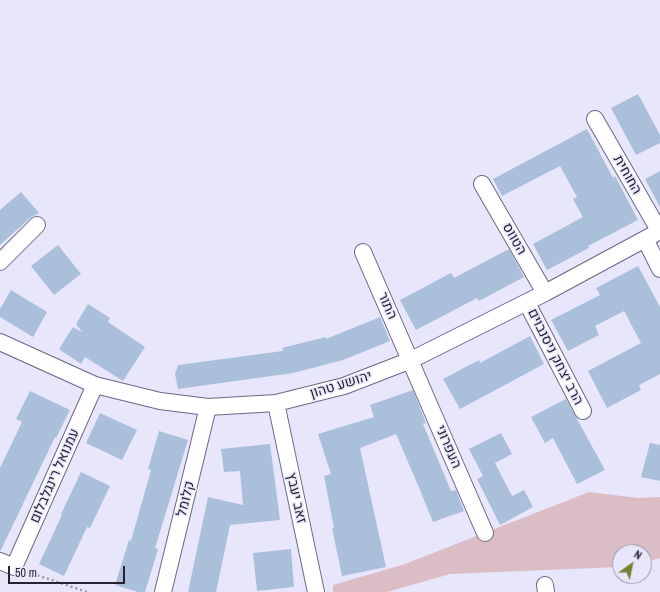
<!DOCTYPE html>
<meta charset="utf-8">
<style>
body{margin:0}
#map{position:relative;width:660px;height:592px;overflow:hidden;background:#e8e6fb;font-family:"Archivo Narrow",sans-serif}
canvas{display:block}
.north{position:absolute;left:612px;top:544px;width:40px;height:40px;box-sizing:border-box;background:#e8e6fb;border:1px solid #9a98a9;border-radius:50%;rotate:33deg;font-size:11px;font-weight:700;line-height:16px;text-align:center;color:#24232f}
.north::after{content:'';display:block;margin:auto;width:14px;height:18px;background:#708130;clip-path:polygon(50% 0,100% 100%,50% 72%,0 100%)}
.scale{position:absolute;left:8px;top:566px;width:117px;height:18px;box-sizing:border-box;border:2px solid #24232f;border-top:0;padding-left:5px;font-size:12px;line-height:14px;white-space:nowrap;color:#24232f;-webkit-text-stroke:3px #e8e6fb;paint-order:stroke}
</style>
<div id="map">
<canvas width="660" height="592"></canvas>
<div class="north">N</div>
<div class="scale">50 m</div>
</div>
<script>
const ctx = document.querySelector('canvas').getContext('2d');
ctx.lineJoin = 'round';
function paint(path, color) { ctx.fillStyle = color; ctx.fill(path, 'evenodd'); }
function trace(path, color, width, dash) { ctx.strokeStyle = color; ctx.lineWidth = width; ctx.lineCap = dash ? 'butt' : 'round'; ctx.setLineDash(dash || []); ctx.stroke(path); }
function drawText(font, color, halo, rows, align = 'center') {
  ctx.font = font + ' "Archivo Narrow",Heebo,sans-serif'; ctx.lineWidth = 3; ctx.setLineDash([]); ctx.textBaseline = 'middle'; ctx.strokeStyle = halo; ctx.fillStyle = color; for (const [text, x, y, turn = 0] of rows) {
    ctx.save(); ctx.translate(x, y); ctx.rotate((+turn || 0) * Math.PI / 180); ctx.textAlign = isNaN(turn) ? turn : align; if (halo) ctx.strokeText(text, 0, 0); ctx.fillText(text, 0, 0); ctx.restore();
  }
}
const green = new Path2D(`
 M 589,492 L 638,498 L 660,497 L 660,558 L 644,563 L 644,552 L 620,552 L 620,567 L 450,574 L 387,592 L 333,592 L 333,585 L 405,564 Z`);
const building = new Path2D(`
 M 638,94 L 660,135 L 660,143 L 636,155 L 611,108 Z
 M 587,129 L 613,178 L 615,176 L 638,220 L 588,246 L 589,248 L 547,270 L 533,244 L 583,217 L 573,199 L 577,197 L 560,166 L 502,196 L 493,179 Z
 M 660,171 L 660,207 L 645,179 Z
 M 21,192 L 39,213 L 30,218 L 0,245 L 0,210 Z
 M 58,245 L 81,274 L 54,295 L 31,266 Z
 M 509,249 L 524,277 L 479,301 L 477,298 L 416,330 L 400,300 L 451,273 L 454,278 Z
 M 638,266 L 660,307 L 660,374 L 639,385 L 641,390 L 607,408 L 588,371 L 641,343 L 624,311 L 595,326 L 599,335 L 568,351 L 551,320 L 600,295 L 596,288 Z
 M 11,290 L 47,312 L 33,337 L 0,317 L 0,309 Z
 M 88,304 L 110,318 L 108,322 L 145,347 L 123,381 L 85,357 L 81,364 L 59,349 L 73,327 L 82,332 L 76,324 Z
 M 380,317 L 390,341 L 343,360 L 293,373 L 178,389 L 175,374 L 178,365 L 283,351 L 282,348 L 326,337 L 326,339 Z
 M 530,336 L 544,364 L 460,409 L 443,379 L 479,360 L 480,363 Z
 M 413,390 L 426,423 L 423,424 L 451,491 L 456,490 L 464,511 L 433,522 L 420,490 L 396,434 L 360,448 L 386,567 L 342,576 L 332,528 L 334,528 L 324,476 L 331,474 L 318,434 L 374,417 L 370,405 Z
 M 30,391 L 70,410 L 56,438 L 55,437 L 0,552 L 0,468 L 22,422 L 16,419 Z
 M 566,399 L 605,470 L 577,484 L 553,438 L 545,443 L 531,417 Z
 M 100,413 L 137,430 L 122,460 L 86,443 Z
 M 159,431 L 188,440 L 155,548 L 158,549 L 145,592 L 138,592 L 115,585 L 129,540 L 131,541 L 151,470 L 148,469 Z
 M 501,433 L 512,454 L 495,463 L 512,496 L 524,490 L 533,507 L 500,525 L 477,479 L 483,476 L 469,449 Z
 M 650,443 L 660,445 L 660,481 L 641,477 Z
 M 270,444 L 280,520 L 230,525 L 216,592 L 188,592 L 208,497 L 243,505 L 240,471 L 224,472 L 221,449 Z
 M 81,472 L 110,486 L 90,528 L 87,527 L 64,576 L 39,564 L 62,515 L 61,514 Z
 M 291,549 L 294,587 L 257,591 L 253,553 Z`);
const path = new Path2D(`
 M 28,572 L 87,592`);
const street = new Path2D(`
 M 595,119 L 660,232
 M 482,184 L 545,293
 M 645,239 L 660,269
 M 363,252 L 485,533
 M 0,262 L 37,225
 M 527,303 L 583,411
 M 0,342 L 95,385 L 160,401 L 208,407 L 276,403 L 344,386 L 411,360 L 545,293 L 660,231
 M 276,403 L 316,592
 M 0,561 L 14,567 L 95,385
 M 545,585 L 546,592
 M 163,592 L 208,407`);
const streetNames = [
 ["החוחית",627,175,60],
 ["הטווס",514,239,60],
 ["התור",387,306,66],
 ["הרב יצחק ניסנבוים",555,357,63],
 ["יהושע טהון",341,385,-17],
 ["העפרוני",448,447,67],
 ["עמנואל רינגלבלום",55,476,-66],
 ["זאב יעבץ",296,498,78],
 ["קלומל",186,499,-76]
];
paint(green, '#dbbdc6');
paint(building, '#aabfda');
trace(street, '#6a6784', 18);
trace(path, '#9897a8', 2.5, [2, 3]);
trace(street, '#fff', 16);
drawText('14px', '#24232f', '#e8e6fb', streetNames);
</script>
